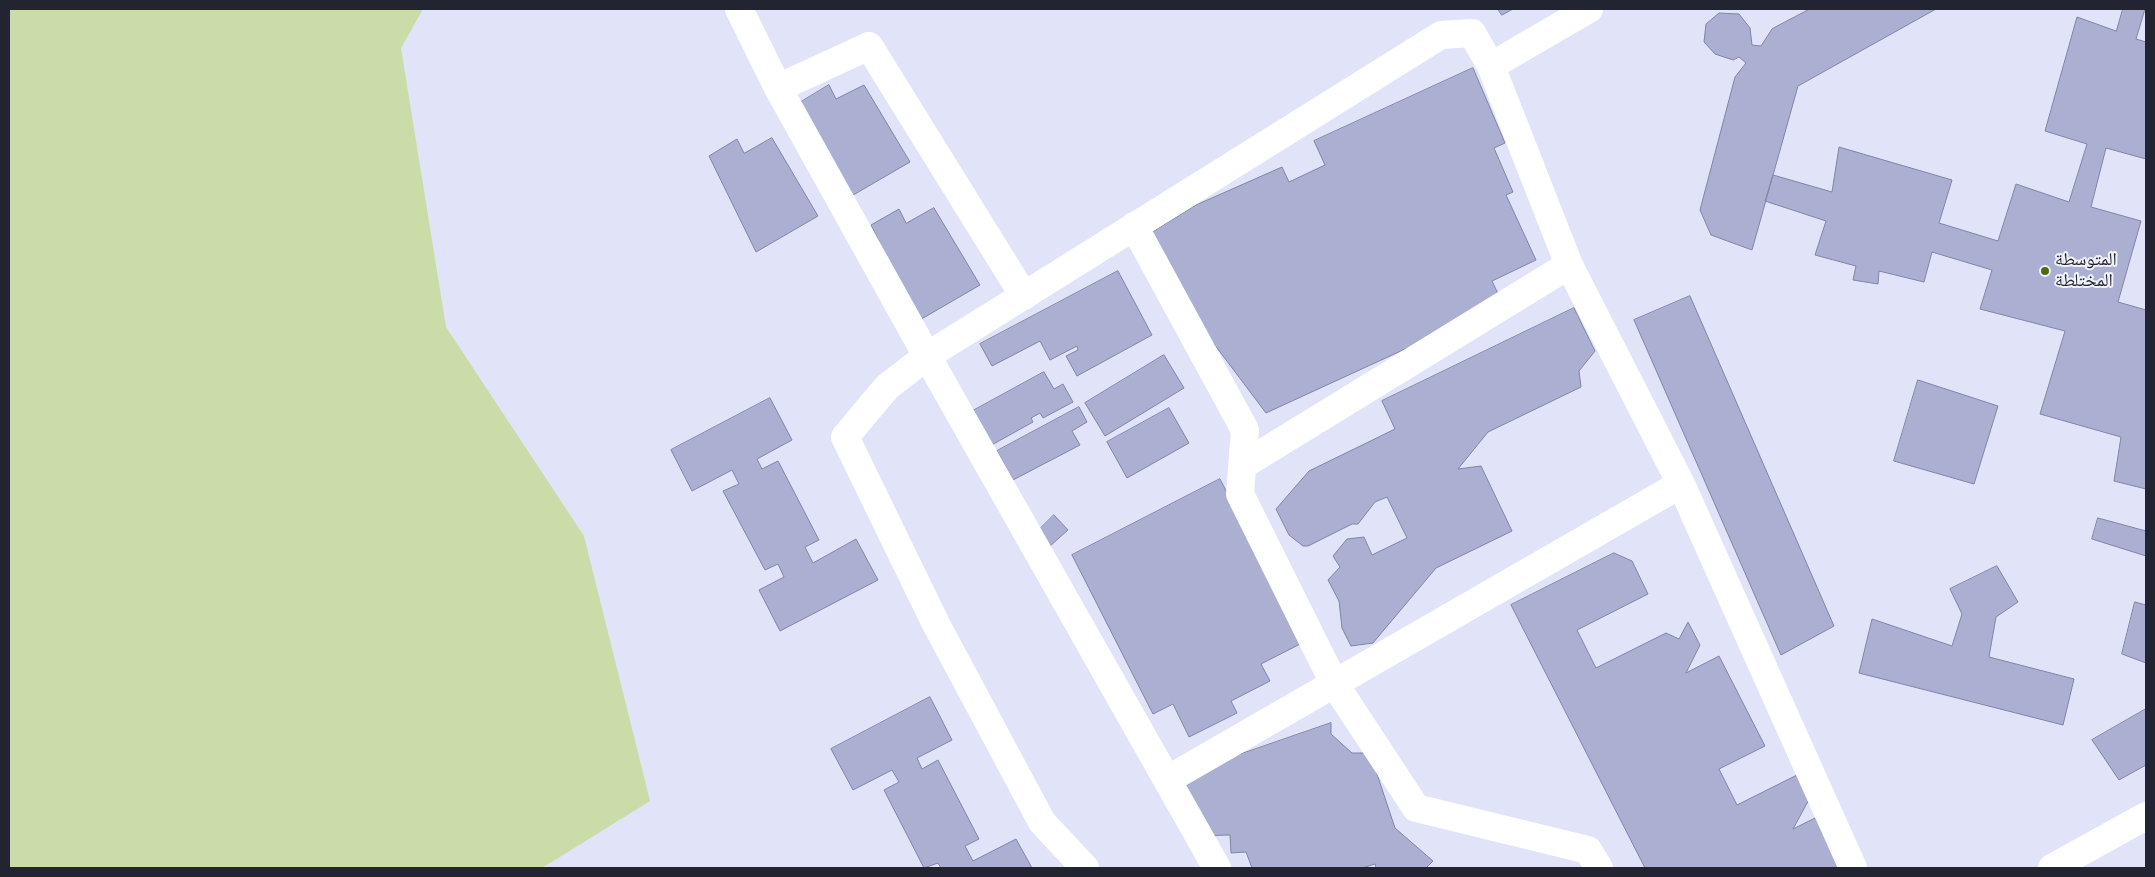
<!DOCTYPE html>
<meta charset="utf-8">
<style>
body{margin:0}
#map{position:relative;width:2155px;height:877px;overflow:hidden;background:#e1e3f9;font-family:"Nunito Sans",sans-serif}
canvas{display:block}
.frame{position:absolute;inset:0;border:10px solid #222431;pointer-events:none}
</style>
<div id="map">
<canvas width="2155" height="877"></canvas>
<div class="frame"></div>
</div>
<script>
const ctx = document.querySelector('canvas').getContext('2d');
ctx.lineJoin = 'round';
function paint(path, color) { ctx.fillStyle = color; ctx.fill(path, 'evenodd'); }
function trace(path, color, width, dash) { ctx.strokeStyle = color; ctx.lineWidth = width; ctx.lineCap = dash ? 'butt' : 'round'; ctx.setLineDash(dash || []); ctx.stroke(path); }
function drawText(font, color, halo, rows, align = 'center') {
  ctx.font = font + ' "Nunito Sans","Noto Naskh Arabic",sans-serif'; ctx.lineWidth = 4; ctx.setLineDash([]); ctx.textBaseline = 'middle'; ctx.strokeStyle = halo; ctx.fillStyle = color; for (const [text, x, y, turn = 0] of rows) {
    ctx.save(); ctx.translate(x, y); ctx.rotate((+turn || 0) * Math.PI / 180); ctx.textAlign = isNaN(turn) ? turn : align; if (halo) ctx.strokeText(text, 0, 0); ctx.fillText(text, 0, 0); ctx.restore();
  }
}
const green = new Path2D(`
 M 9,9 L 423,9 L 401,48 L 446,327 L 584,536 L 650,801 L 542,868 L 9,868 Z`);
const building = new Path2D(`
 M 1498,9 L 1513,9 L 1502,15 Z
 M 1810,9 L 1936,9 L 1798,86 L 1752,250 L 1711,235 L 1700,210 L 1735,77 L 1746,63 L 1739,57 L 1733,60 L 1715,54 L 1704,42 L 1706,24 L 1719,13 L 1739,14 L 1750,28 L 1752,45 L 1761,46 L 1772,29 Z
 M 2123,9 L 2145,9 L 2136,39 L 2146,42 L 2146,159 L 2106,148 L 2091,207 L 2141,221 L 2118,302 L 2146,310 L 2146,489 L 2114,481 L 2121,437 L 2040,414 L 2065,331 L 1980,309 L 1992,270 L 1932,252 L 1924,282 L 1879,271 L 1878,284 L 1853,280 L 1856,266 L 1815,255 L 1826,221 L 1765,201 L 1773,175 L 1832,192 L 1839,147 L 1952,180 L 1939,223 L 1998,241 L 2016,184 L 2069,202 L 2087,144 L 2045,131 L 2077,17 L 2116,31 Z
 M 1473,68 L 1505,143 L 1494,148 L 1513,192 L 1506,195 L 1536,260 L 1492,281 L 1503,304 L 1266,413 L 1184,304 L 1149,234 L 1196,205 L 1282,167 L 1289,182 L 1325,165 L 1314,141 Z
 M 829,85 L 836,99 L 864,85 L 910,162 L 848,198 L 801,102 Z
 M 772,138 L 818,216 L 756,252 L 709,156 L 737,139 L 744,153 Z
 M 934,208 L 980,285 L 918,321 L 871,225 L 899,209 L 906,223 Z
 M 1118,271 L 1152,335 L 1077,376 L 1066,356 L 1078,350 L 1077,346 L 1050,360 L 1040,341 L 992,366 L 980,344 Z
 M 1690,296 L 1834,626 L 1781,655 L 1634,320 Z
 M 1574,308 L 1595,351 L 1579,371 L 1581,387 L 1488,432 L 1458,469 L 1481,466 L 1512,531 L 1436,568 L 1373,643 L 1351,646 L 1342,628 L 1339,601 L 1328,580 L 1340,567 L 1333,556 L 1347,539 L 1364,537 L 1372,555 L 1407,538 L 1387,497 L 1375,502 L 1358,524 L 1352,524 L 1308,546 L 1303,546 L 1289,535 L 1276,509 L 1309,471 L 1395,429 L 1382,401 Z
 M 1164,355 L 1184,388 L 1105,436 L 1085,403 Z
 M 1044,372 L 1054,389 L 1063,384 L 1073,402 L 1043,418 L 1040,413 L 1031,418 L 1033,422 L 988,447 L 969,413 Z
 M 1918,380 L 1998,406 L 1974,484 L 1894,461 Z
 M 770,398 L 792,440 L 757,459 L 762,469 L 778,461 L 819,540 L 805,547 L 813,563 L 856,539 L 878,580 L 780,631 L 759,590 L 784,577 L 778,564 L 765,570 L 723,491 L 739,484 L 732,470 L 692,491 L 671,450 Z
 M 1079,407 L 1087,422 L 1072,431 L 1080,445 L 1013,480 L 997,451 Z
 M 1169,408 L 1189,443 L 1127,478 L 1107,442 Z
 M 1220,479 L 1304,642 L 1261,664 L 1270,681 L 1231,701 L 1237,713 L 1189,737 L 1173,704 L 1153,714 L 1072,555 Z
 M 1054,515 L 1068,530 L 1050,546 L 1037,532 Z
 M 2098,518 L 2146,531 L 2146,556 L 2092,539 Z
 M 1614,553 L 1632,561 L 1648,594 L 1577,630 L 1596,668 L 1666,633 L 1679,639 L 1688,622 L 1700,645 L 1686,673 L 1719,656 L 1765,746 L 1719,769 L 1737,805 L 1801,773 L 1812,794 L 1793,829 L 1825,813 L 1838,868 L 1645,868 L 1511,605 Z
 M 1997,566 L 2018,602 L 1996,617 L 1989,657 L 2074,679 L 2063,725 L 1859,673 L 1872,619 L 1952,646 L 1962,614 L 1950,589 Z
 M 2135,602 L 2146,605 L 2146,663 L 2122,654 Z
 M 930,697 L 952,740 L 917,758 L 922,769 L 938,760 L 979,839 L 965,846 L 973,861 L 1016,839 L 1032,868 L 941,868 L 938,863 L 924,868 L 884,790 L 899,782 L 892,770 L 853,790 L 831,749 Z
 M 2146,709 L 2146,765 L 2119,780 L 2092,740 Z
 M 1331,723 L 1331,734 L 1352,753 L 1370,753 L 1395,828 L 1433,861 L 1426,868 L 1376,868 L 1375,864 L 1362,868 L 1252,868 L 1246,852 L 1231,853 L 1230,835 L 1195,836 L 1175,777 Z`);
const minor = new Path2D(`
 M 739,9 L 778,88 L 927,356 L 887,387 L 845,437 L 936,624 L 1042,822 L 1085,868
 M 1491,66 L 1589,9
 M 778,88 L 869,46 L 1024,296
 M 1134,226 L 1245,430 L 1240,494 L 1334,683 L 1416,808 L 1588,850 L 1599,868
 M 1243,465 L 1569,265
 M 1167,780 L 1681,484
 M 1217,868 L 927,356 L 1441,35 L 1472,33 L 1491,66 L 1569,265 L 1681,484 L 1853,868
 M 2052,868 L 2146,816`);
const markers = [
 [2045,271,5,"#516714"]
];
const poiNames = [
 ["المتوسطة",2055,261],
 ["المختلطة",2055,282]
];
paint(green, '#cadca8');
paint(building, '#abafd1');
trace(building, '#8184a5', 1);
trace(minor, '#fff', 28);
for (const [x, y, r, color] of markers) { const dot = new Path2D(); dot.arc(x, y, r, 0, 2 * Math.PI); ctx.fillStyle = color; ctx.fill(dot); trace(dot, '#f1f2f9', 2); }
drawText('18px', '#222431', '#f1f2f9', poiNames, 'left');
</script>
